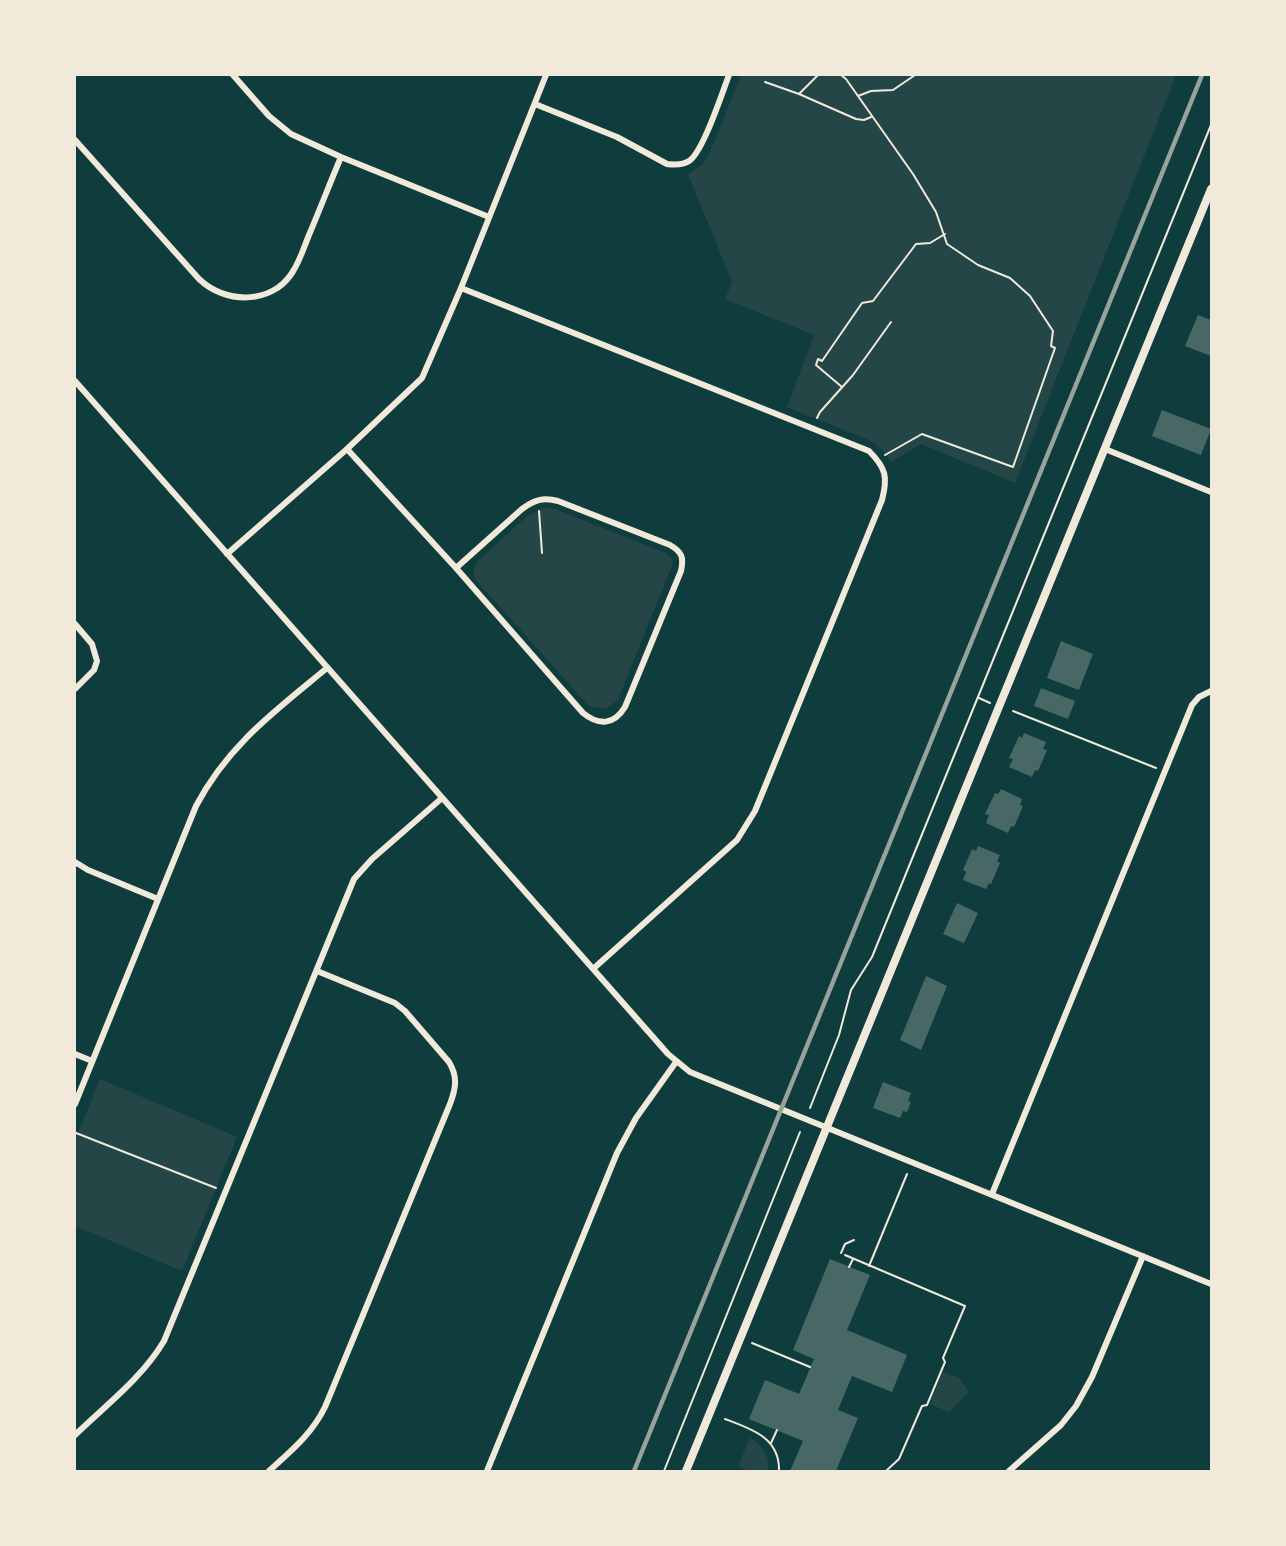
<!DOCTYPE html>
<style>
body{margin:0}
#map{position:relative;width:1286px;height:1546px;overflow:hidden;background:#0f3d3e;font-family:"Varela Round",sans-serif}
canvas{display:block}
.frame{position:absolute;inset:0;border:76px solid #f1e9da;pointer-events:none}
</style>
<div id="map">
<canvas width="1286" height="1546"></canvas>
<div class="frame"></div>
</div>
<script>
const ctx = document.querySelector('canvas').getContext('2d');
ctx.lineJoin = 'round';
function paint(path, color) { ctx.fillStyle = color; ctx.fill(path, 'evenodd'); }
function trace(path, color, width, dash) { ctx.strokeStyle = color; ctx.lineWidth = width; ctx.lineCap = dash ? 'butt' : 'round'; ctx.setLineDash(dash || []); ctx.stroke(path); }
const green = new Path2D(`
 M 741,75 L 1176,75 L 1015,483 L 921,444 L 891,462 L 883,450 L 867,439 L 787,407 L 814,335 L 725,299 L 732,282 L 688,174 L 703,164 L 711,150 Z
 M 543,508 L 552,508 L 666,553 L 671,557 L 673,563 L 618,700 L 605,709 L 589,706 L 475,579 C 473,570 473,567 479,560 L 527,516 Z
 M 100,1079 L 237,1137 L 182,1271 L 75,1226 L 75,1141 Z
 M 943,1372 L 959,1378 L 969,1392 L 949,1412 L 930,1404 Z
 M 750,1438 C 762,1445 771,1457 768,1471 L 750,1471 L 738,1466 Z`);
const building = new Path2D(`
 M 1198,315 L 1211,320 L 1211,356 L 1185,346 Z
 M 1162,410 L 1211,429 L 1201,455 L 1152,436 Z
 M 1061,641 L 1093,654 L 1079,690 L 1047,678 Z
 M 1041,688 L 1075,701 L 1068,719 L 1034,706 Z
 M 1024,733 L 1046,742 L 1043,749 L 1047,750 L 1038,771 L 1035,770 L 1032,777 L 1009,767 L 1013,759 L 1009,758 L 1019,736 L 1022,738 Z
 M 1001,789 L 1022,799 L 1020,805 L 1023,806 L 1014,827 L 1011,826 L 1008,833 L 986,823 L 989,815 L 985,814 L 995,793 L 998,794 Z
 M 978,846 L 1000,855 L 997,861 L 1000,863 L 991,884 L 989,883 L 986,889 L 963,880 L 966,872 L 963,870 L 972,849 L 976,851 Z
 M 957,903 L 978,913 L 964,943 L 943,934 Z
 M 926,976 L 947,986 L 921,1050 L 900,1040 Z
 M 883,1082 L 911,1093 L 908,1101 L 911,1102 L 907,1112 L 903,1111 L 900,1118 L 873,1108 Z
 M 830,1259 L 870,1275 L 847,1330 L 907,1355 L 892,1392 L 852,1376 L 838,1410 L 858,1418 L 836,1471 L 790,1471 L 803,1441 L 749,1419 L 765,1380 L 799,1394 L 814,1359 L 793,1350 Z`);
const path = new Path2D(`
 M 841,75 L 846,79 L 913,174 L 936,212 L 947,244 L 978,265 L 1010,278 L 1030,296 L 1053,331 L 1051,346 L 1055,348 L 1013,467 L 922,434 L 885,455
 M 765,82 L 799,94 L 818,75
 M 799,94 L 856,119 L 864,120 L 871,117
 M 858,96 L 871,91 L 893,90 L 915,75
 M 842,387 L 816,365 L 818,359 L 822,361 L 862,303 L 873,301 L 916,244 L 930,243 L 945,234
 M 817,418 L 820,412 L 853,375 L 891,322
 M 539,511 L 542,553
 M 979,698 L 990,703
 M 1013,711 L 1156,768
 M 810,1108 L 839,1035 L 851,990 L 872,957 L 1211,125
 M 76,1133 L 216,1188
 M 841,1253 L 845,1244 L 854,1240
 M 845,1255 L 965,1306 L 943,1358 L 945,1362 L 927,1405 L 922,1406 L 899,1459 L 886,1471
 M 869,1266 L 907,1174
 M 849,1267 L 853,1259
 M 752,1343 L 810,1367
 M 725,1419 C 752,1429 780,1438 779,1471
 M 771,1443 L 777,1430
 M 664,1471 L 800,1132`);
const minor = new Path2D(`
 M 233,75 L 269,116 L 291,134 L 341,157 L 489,217
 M 535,104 L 617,137 L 667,164 C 675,165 683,165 689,161 C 703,152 722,93 729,75
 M 75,140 L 199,279 C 225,304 271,305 292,273 C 300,261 304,247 309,235 C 320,209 330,183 341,157
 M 461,288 L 869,451 C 886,468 888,477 882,500 L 755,811 L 737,840 L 593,969
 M 75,381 L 668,1054 L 690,1072 L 1211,1284
 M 347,449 L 456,568 L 583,713 C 599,726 614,725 625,707 L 681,571 C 684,557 682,552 670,545 L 558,501 C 543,497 534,500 522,509 L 456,568
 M 1105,449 L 1211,492
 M 227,554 L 347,449 L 422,378 L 461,288 L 546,75
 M 75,624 L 92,644 L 97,661 L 94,670 L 75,689
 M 75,862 L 88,870 L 158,899
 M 75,1054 L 92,1061
 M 75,1104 L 196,806 C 228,745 275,711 327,668
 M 992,1194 L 1192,705 L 1199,697 L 1211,691
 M 75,1435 C 106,1405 142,1378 164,1341 L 354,879 L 372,859 L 442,798
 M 269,1471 C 291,1451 312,1434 325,1407 L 450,1104 C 456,1088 458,1077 449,1062 L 405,1011 L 395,1003 L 317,971
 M 487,1471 L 617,1153 L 636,1118 L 676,1062
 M 1009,1471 L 1061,1425 L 1076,1406 L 1092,1377 L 1143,1256`);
const tertiary = new Path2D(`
 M 686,1471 L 1211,189`);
const rail = new Path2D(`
 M 634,1471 L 1202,75`);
paint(green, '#244646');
paint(building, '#486865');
trace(path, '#f1e9da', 2);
trace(minor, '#f1e9da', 6);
trace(tertiary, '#f1e9da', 8);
trace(rail, '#97a49c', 4.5);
</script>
